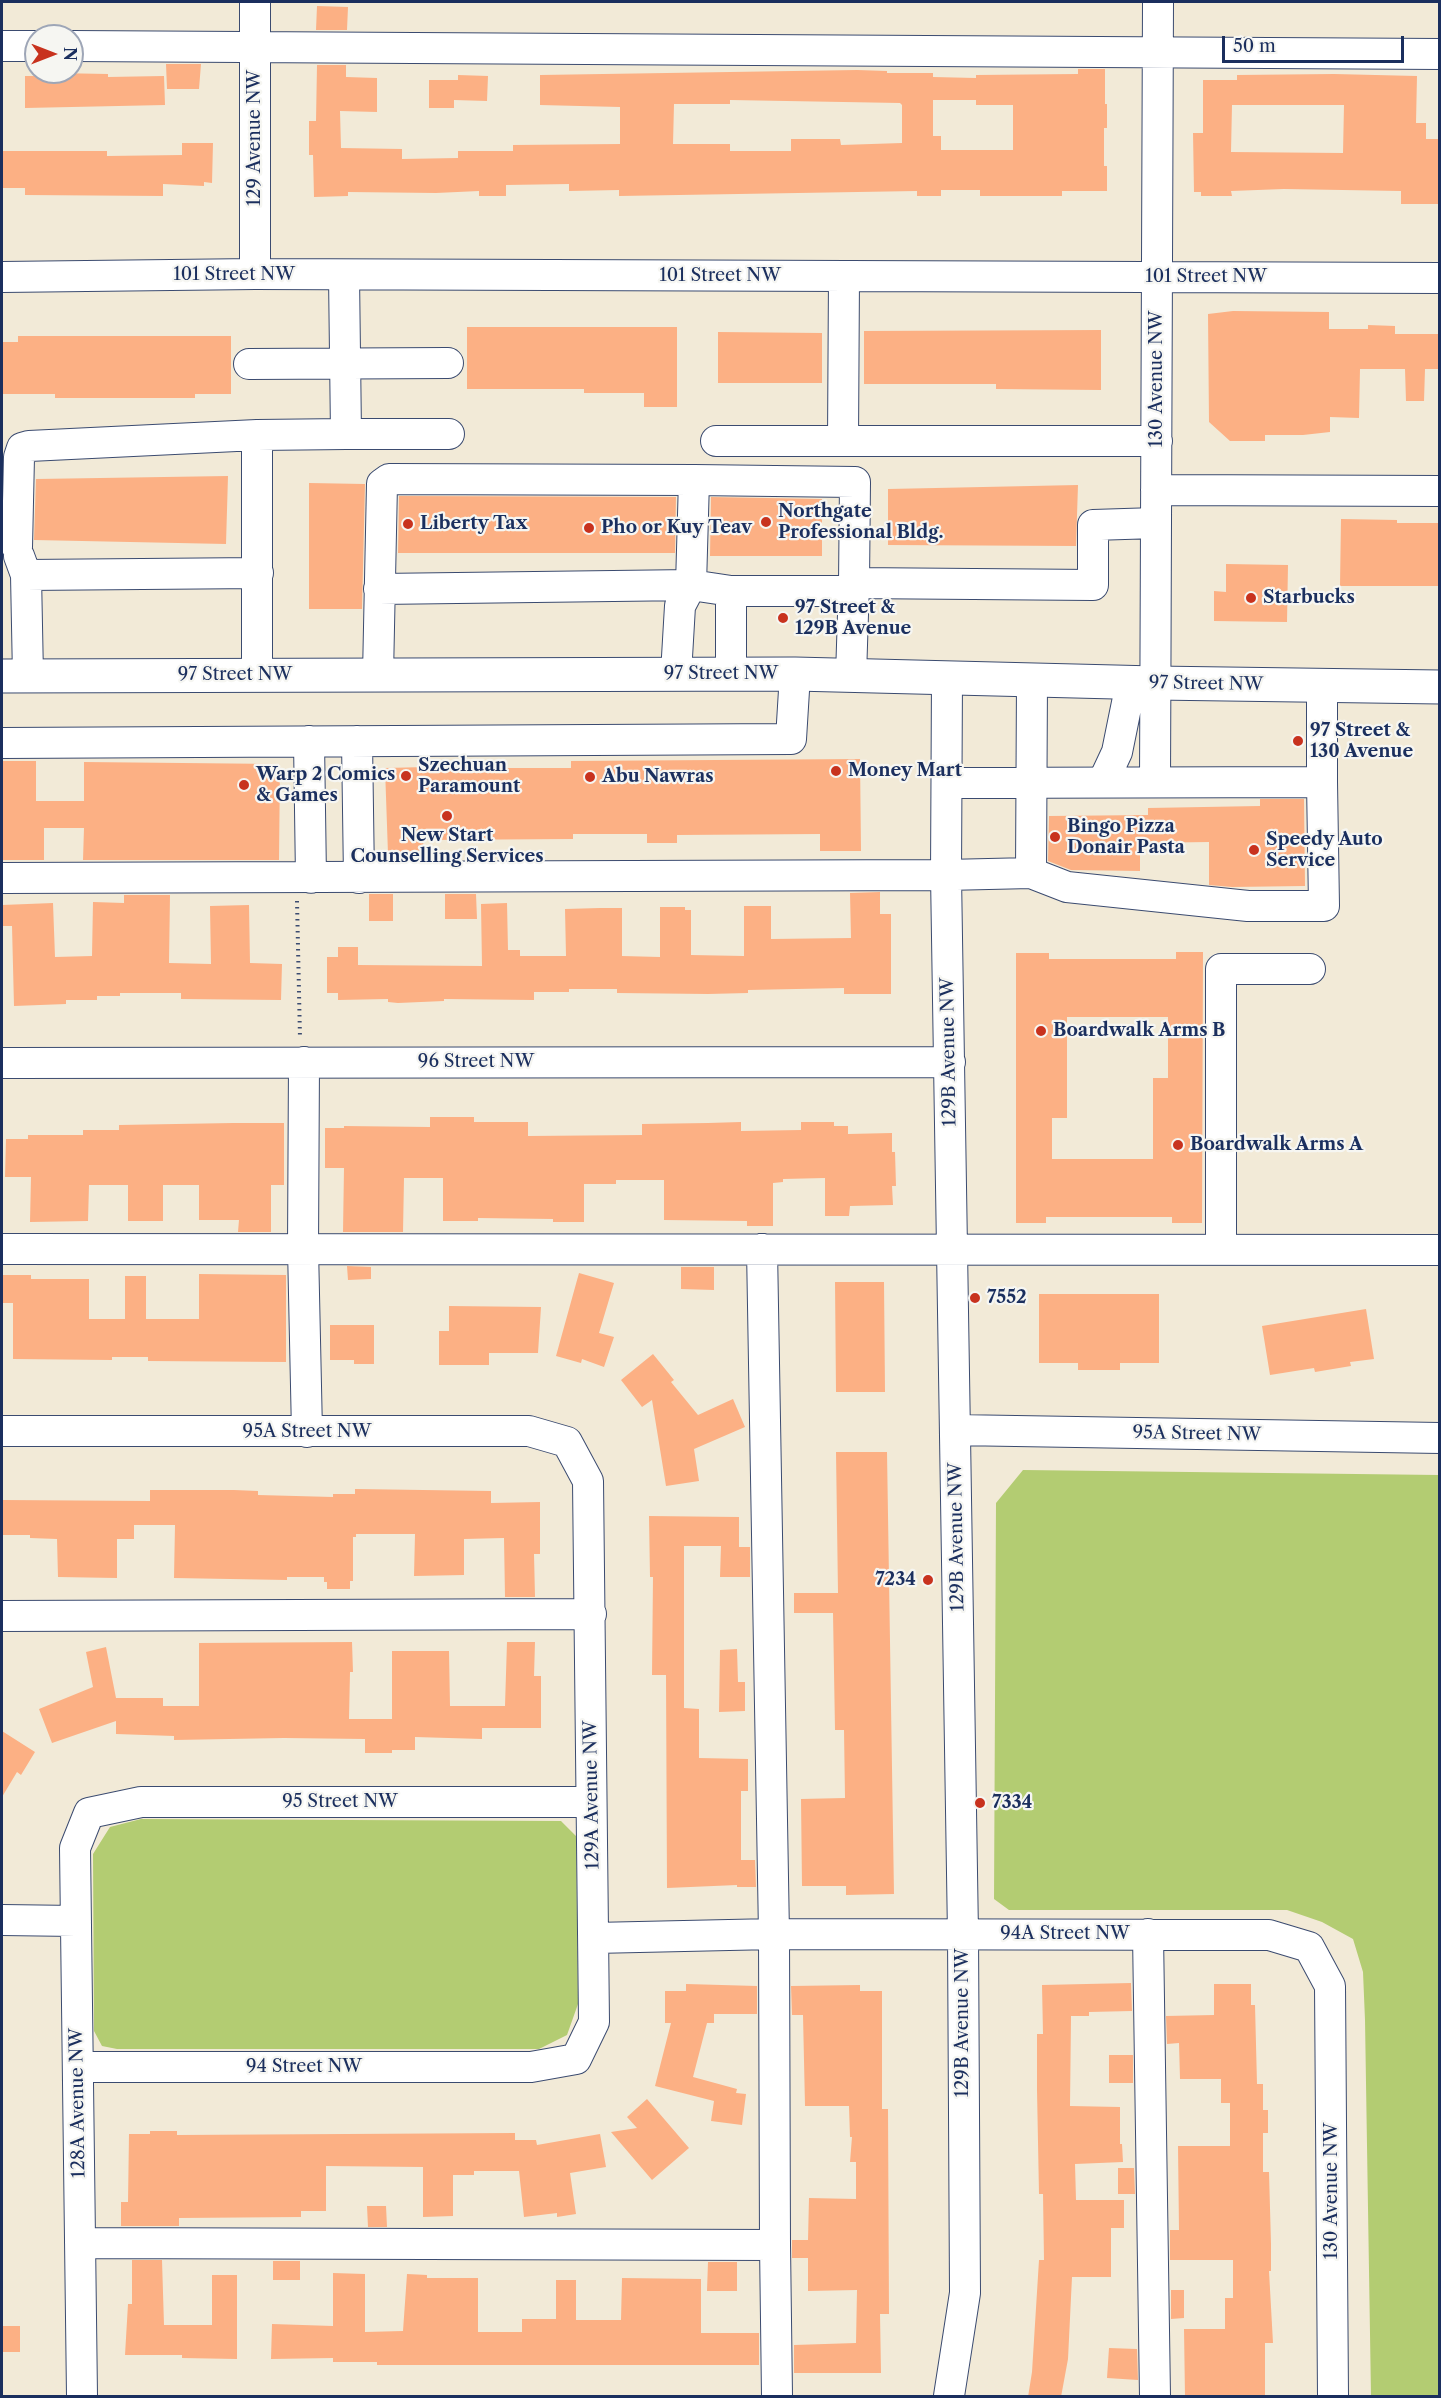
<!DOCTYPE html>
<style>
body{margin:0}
#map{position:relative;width:1441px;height:2398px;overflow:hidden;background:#f2ead7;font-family:"Libre Caslon Text",serif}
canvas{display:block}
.frame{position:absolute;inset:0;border:3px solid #1b2f5e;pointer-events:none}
.north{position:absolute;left:24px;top:24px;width:60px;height:60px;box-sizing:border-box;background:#f6f6f2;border:2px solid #9ea6b7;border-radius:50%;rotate:90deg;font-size:16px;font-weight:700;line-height:24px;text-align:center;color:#1b2f5e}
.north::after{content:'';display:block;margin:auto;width:21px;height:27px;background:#c8321e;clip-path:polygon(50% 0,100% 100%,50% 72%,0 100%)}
.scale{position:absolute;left:1222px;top:36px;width:182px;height:27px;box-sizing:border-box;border:3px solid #1b2f5e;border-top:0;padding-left:8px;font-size:18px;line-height:21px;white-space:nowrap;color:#1b2f5e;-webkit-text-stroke:4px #f6f6f2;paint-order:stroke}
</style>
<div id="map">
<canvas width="1441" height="2398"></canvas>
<div class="frame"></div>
<div class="north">N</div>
<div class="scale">50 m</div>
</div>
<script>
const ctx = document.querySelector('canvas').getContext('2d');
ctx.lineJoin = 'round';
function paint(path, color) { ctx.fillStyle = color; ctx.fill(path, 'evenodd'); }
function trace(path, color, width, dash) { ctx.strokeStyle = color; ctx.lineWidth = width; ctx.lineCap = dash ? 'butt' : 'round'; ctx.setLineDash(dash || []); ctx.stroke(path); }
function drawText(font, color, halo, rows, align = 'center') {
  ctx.font = font + ' "Libre Caslon Text",serif'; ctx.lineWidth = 4.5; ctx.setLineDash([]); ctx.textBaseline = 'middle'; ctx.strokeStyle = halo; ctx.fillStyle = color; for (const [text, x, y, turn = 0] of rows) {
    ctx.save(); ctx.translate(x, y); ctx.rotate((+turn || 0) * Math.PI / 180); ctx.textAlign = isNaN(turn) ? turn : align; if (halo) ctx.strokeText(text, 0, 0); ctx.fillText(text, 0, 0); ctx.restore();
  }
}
const green = new Path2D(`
 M 1023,1470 L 1439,1475 L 1439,2396 L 1371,2396 L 1365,2020 L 1363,1972 L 1353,1939 L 1322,1922 L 1287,1910 L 1009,1910 L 994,1899 L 996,1503 Z
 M 141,1819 L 561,1821 L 576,1836 L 578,2004 L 567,2035 L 539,2049 L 117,2049 L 102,2046 L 94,2031 L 93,1854 L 110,1827 Z`);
const building = new Path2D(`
 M 317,6 L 348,7 L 347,30 L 316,30 Z
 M 166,64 L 201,64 L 199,89 L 167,89 Z
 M 317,65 L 346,65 L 346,77 L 377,78 L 377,112 L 340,111 L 341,148 L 402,149 L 402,159 L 458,158 L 458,151 L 513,151 L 513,145 L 620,144 L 620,107 L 540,105 L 540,75 L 857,70 L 887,71 L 887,73 L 933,73 L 933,77 L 976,78 L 976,75 L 1078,74 L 1078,69 L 1105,69 L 1105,104 L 1107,104 L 1107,128 L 1104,128 L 1104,166 L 1107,166 L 1107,191 L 1062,191 L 1062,196 L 980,196 L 980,190 L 941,190 L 941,196 L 917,196 L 917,191 L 619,196 L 619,190 L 569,191 L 569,184 L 506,185 L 506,196 L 479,196 L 479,191 L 436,193 L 348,192 L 348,196 L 314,197 L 313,155 L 309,155 L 309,121 L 316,121 ZM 730,100 L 900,103 L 902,105 L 902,143 L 841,145 L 840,139 L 791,139 L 791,151 L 730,151 L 730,144 L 673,144 L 674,104 L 730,104 ZM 933,100 L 976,100 L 976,105 L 1013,105 L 1013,150 L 941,150 L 941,136 L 933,136 Z
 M 55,73 L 108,74 L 108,77 L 164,76 L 165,105 L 25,108 L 25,76 L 54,76 Z
 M 1334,74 L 1417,76 L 1416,123 L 1426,123 L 1426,139 L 1439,139 L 1439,204 L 1401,204 L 1401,191 L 1284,189 L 1231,191 L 1232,196 L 1201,196 L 1201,192 L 1194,192 L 1193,133 L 1203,133 L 1203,80 L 1237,80 L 1237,75 ZM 1232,105 L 1344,105 L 1343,153 L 1231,152 Z
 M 458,75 L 488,76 L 487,101 L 454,100 L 454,108 L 429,108 L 429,80 L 458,80 Z
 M 182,143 L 213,143 L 212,183 L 204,182 L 204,186 L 163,184 L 163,196 L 25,195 L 25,188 L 2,188 L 2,151 L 107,151 L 107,156 L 182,155 Z
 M 1233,311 L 1329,312 L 1329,329 L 1368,329 L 1368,325 L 1395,326 L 1395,334 L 1440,334 L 1440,369 L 1425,369 L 1424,401 L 1406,401 L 1405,369 L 1360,369 L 1359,418 L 1330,417 L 1330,432 L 1303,435 L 1265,435 L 1265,441 L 1230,441 L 1209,422 L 1208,314 Z
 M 467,327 L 677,327 L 677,407 L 644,407 L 644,393 L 584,393 L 584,389 L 467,389 Z
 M 1101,330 L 1101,390 L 996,389 L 996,384 L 864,384 L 864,331 Z
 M 718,332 L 822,333 L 822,383 L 718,383 Z
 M 18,336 L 231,336 L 231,394 L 195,394 L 195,398 L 55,398 L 55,394 L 2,394 L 2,342 L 18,342 Z
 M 228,476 L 226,544 L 34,540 L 36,479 Z
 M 309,483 L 365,484 L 362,609 L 309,609 Z
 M 1078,485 L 1076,546 L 888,545 L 888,489 Z
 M 399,496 L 676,497 L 675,553 L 398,553 Z
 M 711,497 L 822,499 L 822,556 L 710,556 Z
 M 1341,519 L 1397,520 L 1397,523 L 1440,523 L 1440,586 L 1340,586 Z
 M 1226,564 L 1288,565 L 1287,622 L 1214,621 L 1214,591 L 1226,592 Z
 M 860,759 L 861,851 L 820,851 L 820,834 L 677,835 L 677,843 L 647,843 L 647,834 L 573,834 L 573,839 L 423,840 L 424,853 L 419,853 L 419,859 L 399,859 L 399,854 L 388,854 L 385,768 L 427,767 L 427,765 L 446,765 L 446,768 L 571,768 L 571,761 Z
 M 2,761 L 36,761 L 36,801 L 84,801 L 84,762 L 280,764 L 279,860 L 83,860 L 84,828 L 44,828 L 44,860 L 2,860 Z
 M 1260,799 L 1304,799 L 1305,886 L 1232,887 L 1209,885 L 1209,842 L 1140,843 L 1140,871 L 1071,870 L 1048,861 L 1049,816 L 1148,815 L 1148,808 L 1260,806 Z
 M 880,892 L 880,914 L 891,914 L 891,994 L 844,994 L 844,988 L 748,990 L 748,993 L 708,994 L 617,993 L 617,989 L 569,989 L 569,992 L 534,992 L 534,1000 L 444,999 L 444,1001 L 398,1003 L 388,1002 L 388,999 L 338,1000 L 338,993 L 327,993 L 327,957 L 338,957 L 338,947 L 358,947 L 358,965 L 482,966 L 481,904 L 507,903 L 508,950 L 520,950 L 520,956 L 566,956 L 565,909 L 600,908 L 622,908 L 622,956 L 660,957 L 660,907 L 685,907 L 685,910 L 691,910 L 691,955 L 744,956 L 744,906 L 771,906 L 771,939 L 851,938 L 850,893 Z
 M 369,894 L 393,894 L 393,921 L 369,921 Z
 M 445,894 L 476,894 L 477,919 L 445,919 Z
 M 124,895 L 170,895 L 169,963 L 211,964 L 210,906 L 249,905 L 250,963 L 282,964 L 281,1000 L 181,999 L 181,993 L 120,993 L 120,996 L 97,996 L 97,1000 L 66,1000 L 66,1004 L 14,1006 L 12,926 L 2,926 L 2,905 L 53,903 L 55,957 L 92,956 L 93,902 L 124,903 Z
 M 1176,952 L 1203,952 L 1202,1223 L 1172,1223 L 1172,1217 L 1046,1217 L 1046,1223 L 1016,1223 L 1016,953 L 1049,953 L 1049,959 L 1176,959 ZM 1067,1017 L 1168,1017 L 1168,1078 L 1153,1078 L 1153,1159 L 1052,1159 L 1052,1118 L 1067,1118 Z
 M 430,1117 L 474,1117 L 474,1122 L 528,1122 L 528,1136 L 642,1135 L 642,1124 L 708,1123 L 741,1122 L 741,1131 L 801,1130 L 801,1122 L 834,1122 L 834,1126 L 848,1126 L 848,1134 L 892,1133 L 892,1152 L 895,1152 L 896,1186 L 892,1186 L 893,1205 L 850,1206 L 849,1216 L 825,1216 L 825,1178 L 783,1179 L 783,1182 L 773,1183 L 773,1226 L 747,1226 L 747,1221 L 664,1220 L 664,1180 L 616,1180 L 616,1184 L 584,1184 L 584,1222 L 553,1222 L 553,1219 L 478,1218 L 478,1221 L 443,1221 L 443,1178 L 404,1178 L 403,1232 L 343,1232 L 344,1168 L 325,1168 L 325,1128 L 344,1128 L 344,1126 L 430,1127 Z
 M 233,1123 L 284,1123 L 284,1185 L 271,1185 L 271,1232 L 238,1232 L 239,1220 L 199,1220 L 199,1185 L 163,1185 L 163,1221 L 128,1221 L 128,1185 L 89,1185 L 88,1221 L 30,1222 L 31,1177 L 5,1177 L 6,1139 L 28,1139 L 28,1135 L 83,1135 L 83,1130 L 119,1130 L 119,1125 Z
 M 347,1266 L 371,1267 L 371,1279 L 348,1280 Z
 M 681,1267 L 714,1267 L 714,1290 L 681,1289 Z
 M 579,1273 L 614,1283 L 599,1333 L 614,1337 L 604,1367 L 582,1359 L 581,1363 L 556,1356 Z
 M 199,1274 L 286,1275 L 286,1362 L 148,1361 L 148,1357 L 112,1357 L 112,1360 L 13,1359 L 13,1303 L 3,1303 L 3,1275 L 31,1275 L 31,1279 L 89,1279 L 89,1319 L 125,1319 L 125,1276 L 146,1276 L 146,1319 L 199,1319 Z
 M 835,1282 L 884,1282 L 885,1392 L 836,1392 Z
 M 1039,1294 L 1159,1294 L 1159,1363 L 1120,1363 L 1120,1370 L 1078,1370 L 1078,1363 L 1039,1363 Z
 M 449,1306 L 541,1307 L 538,1353 L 489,1353 L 489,1365 L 439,1365 L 439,1331 L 449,1331 Z
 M 1366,1309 L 1374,1359 L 1350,1362 L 1351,1366 L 1315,1372 L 1314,1368 L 1270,1375 L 1262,1326 Z
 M 330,1325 L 374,1325 L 374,1364 L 354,1364 L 354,1360 L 330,1360 Z
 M 653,1354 L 674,1380 L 671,1382 L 698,1415 L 733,1399 L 745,1427 L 694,1449 L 699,1481 L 666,1486 L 652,1400 L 642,1407 L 621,1380 Z
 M 836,1452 L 887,1452 L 894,1894 L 846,1895 L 846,1886 L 802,1886 L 801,1799 L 845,1798 L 844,1730 L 835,1730 L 833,1613 L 794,1613 L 794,1593 L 838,1593 Z
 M 355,1489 L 491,1491 L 491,1503 L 540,1502 L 540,1554 L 534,1554 L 535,1597 L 505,1597 L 504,1538 L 464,1539 L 464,1575 L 414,1576 L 415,1534 L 356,1534 L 356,1537 L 353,1537 L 353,1581 L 350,1581 L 350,1589 L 327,1589 L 327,1582 L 324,1582 L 324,1577 L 287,1577 L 287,1580 L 174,1578 L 175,1525 L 134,1525 L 134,1539 L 117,1539 L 117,1578 L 58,1577 L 57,1539 L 30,1538 L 30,1535 L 2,1535 L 2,1500 L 150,1501 L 150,1490 L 234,1490 L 258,1491 L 258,1495 L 333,1497 L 333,1494 L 355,1494 Z
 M 649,1516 L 739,1517 L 739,1547 L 750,1547 L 750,1577 L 720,1577 L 721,1546 L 684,1546 L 684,1708 L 699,1709 L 699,1758 L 748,1759 L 748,1791 L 741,1791 L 741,1860 L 755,1860 L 756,1887 L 737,1887 L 737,1885 L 667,1888 L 666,1675 L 652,1675 L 653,1577 L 650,1577 Z
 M 352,1642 L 353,1672 L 350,1672 L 349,1719 L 392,1719 L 392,1651 L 449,1651 L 450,1706 L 505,1706 L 507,1642 L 535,1642 L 534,1676 L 541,1676 L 541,1728 L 482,1728 L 482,1739 L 415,1737 L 415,1750 L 392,1750 L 392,1753 L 365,1753 L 365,1739 L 284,1738 L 174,1740 L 174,1736 L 116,1734 L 116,1721 L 52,1743 L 39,1709 L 93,1687 L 86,1652 L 106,1647 L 116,1698 L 163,1698 L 163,1706 L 199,1706 L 199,1643 Z
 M 737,1649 L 738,1682 L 745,1682 L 745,1711 L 719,1712 L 720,1650 Z
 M 2,1731 L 35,1752 L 21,1775 L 17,1772 L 2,1797 Z
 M 1131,1983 L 1132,2011 L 1089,2012 L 1089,2016 L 1071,2016 L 1070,2106 L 1120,2107 L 1120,2144 L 1122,2144 L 1123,2162 L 1075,2164 L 1076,2200 L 1124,2200 L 1124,2228 L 1111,2228 L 1111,2277 L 1072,2277 L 1068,2359 L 1061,2397 L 1028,2397 L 1032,2372 L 1039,2260 L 1044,2260 L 1043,2194 L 1039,2194 L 1037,2090 L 1037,2034 L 1043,2034 L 1042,1985 Z
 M 686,1984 L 757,1986 L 757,2014 L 714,2014 L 714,2023 L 707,2023 L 693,2077 L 737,2089 L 736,2093 L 746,2094 L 742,2125 L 711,2121 L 714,2101 L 655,2086 L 671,2023 L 665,2023 L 665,1991 L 686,1991 Z
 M 1214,1984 L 1251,1984 L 1251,2005 L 1255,2005 L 1257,2084 L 1263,2084 L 1263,2110 L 1268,2110 L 1268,2133 L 1263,2133 L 1263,2172 L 1269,2172 L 1271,2244 L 1271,2271 L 1269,2271 L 1273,2343 L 1265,2343 L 1265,2397 L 1185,2397 L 1184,2329 L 1225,2329 L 1225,2298 L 1233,2298 L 1233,2260 L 1170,2260 L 1170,2230 L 1179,2230 L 1178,2146 L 1230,2146 L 1230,2103 L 1221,2103 L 1221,2079 L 1180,2079 L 1179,2043 L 1167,2044 L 1166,2016 L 1214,2015 Z
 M 860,1985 L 860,1991 L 882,1991 L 882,2109 L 888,2109 L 889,2314 L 880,2314 L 881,2373 L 794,2373 L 794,2345 L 856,2343 L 857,2290 L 808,2291 L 808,2258 L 792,2258 L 792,2240 L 808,2240 L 809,2198 L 856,2199 L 856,2162 L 850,2162 L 852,2137 L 850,2137 L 849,2106 L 805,2106 L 803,2015 L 792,2015 L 791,1986 Z
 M 1109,2055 L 1133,2055 L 1133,2083 L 1109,2083 Z
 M 647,2099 L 689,2148 L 652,2180 L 611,2132 L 637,2128 L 627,2117 Z
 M 150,2131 L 177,2131 L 177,2135 L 515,2133 L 515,2140 L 536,2140 L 537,2145 L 600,2134 L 606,2167 L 570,2173 L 576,2214 L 557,2217 L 557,2213 L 524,2217 L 519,2171 L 474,2171 L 474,2175 L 453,2175 L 453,2216 L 423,2217 L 423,2167 L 326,2166 L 326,2211 L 301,2211 L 301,2217 L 179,2218 L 179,2226 L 121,2226 L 121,2202 L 128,2202 L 129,2134 L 150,2134 Z
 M 1118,2168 L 1134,2168 L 1135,2194 L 1118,2194 Z
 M 367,2206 L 386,2206 L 387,2227 L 368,2227 Z
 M 132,2260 L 162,2260 L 164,2325 L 212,2325 L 212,2275 L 237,2275 L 237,2359 L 182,2358 L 182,2355 L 125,2355 L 128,2304 L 132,2304 Z
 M 273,2261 L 300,2261 L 300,2280 L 273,2280 Z
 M 708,2262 L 737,2262 L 737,2291 L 707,2291 Z
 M 333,2273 L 365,2274 L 365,2332 L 403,2331 L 407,2274 L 427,2275 L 427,2278 L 478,2278 L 478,2332 L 522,2332 L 522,2319 L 556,2319 L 556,2280 L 576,2280 L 576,2320 L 621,2320 L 622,2278 L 701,2279 L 701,2333 L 759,2333 L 759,2365 L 377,2365 L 377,2362 L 333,2362 L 333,2358 L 271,2359 L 272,2324 L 333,2326 Z
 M 1171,2290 L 1184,2290 L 1184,2318 L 1171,2319 Z
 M 2,2326 L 20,2326 L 20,2352 L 2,2352 Z
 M 1109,2348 L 1137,2349 L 1138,2380 L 1107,2378 Z`);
const path = new Path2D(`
 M 297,901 L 300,1038`);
const minor = new Path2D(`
 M 255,2 L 255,274
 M 2,46 L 36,46
 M 72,46 L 1440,54
 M 344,275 L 346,434 L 449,434
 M 2,277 L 255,274 L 1440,278
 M 249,364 L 448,363
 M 257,435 L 257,675
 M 716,441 L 1157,441
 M 843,441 L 844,276
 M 694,480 L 855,482 L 854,583
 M 1156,490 L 1440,491
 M 17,547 L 19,457 L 22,448 L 29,446 L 257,435 L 346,434
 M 19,556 L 26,575 L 28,676
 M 26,575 L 258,573
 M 379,589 L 691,585 L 731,591
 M 731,674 L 731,591 L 854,591
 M 378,675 L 382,484 L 389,479 L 694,480 L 691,585 L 680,606 L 676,674
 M 851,676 L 854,583 L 1093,585 L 1093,525 L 1156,523
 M 947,677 L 946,875 L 963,1934 L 965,2293 L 949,2396
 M 309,741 L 311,878
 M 357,741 L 359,878
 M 2,743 L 791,739 L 795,674
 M 1103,782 L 1117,752 L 1131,683
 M 1155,782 L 1158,2
 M 947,783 L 1322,782 L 1322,686
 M 1031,873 L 1067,887 L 1248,906 L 1324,906 L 1322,782
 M 2,878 L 946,875 L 1031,873 L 1032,680
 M 304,1062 L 303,1248 L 307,1432
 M 2,1063 L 950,1062
 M 2,1249 L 1440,1250
 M 1221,1250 L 1221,969 L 1310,969
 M 955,1430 L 1440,1438
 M 2,1431 L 529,1431 L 567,1442 L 588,1481 L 594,2022 L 576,2059 L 531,2067 L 78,2067
 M 2,1616 L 591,1614
 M 2,1920 L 76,1921
 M 1148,1934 L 1155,2396
 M 594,1938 L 774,1934 L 1269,1935 L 1309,1947 L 1330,1986 L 1333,2396
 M 80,2243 L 775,2245 L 774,1934 L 762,1249
 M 775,2245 L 777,2396
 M 82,2396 L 75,1848 L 89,1813 L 141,1802 L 591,1802`);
const major = new Path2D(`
 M 2,676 L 795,674 L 1155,683 L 1440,687`);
const markers = [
 [766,522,6,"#c8321e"],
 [408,524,6,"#c8321e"],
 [589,528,6,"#c8321e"],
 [1251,598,6,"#c8321e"],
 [783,618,6,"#c8321e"],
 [1298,741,6,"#c8321e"],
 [836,771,6,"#c8321e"],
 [406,776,6,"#c8321e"],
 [590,777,6,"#c8321e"],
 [244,785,6,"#c8321e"],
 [447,816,6,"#c8321e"],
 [1055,837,6,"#c8321e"],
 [1254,850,6,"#c8321e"],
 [1041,1031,6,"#c8321e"],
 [1178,1145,6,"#c8321e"],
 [975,1298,6,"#c8321e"],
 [928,1580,6,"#c8321e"],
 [980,1803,6,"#c8321e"]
];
const streetNames = [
 ["129 Avenue NW",255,138,-90],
 ["101 Street NW",234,275],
 ["101 Street NW",720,276],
 ["101 Street NW",1206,277],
 ["130 Avenue NW",1157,379,-90],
 ["97 Street NW",721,674],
 ["97 Street NW",235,675],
 ["97 Street NW",1206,684,1],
 ["129B Avenue NW",949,1052,-91],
 ["96 Street NW",476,1062],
 ["95A Street NW",307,1432],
 ["95A Street NW",1197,1434,1],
 ["129B Avenue NW",957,1537,-91],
 ["129A Avenue NW",592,1795,-91],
 ["95 Street NW",340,1802],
 ["94A Street NW",1065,1934],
 ["129B Avenue NW",963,2023,-90],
 ["94 Street NW",304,2067],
 ["128A Avenue NW",78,2103,-91],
 ["130 Avenue NW",1332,2191,-90]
];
const poiNames = [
 ["Northgate",778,512],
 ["Professional Bldg.",778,533],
 ["Liberty Tax",420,524],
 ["Pho or Kuy Teav",601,528],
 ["Starbucks",1263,598],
 ["97 Street &",795,608],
 ["129B Avenue",795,629],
 ["97 Street &",1310,731],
 ["130 Avenue",1310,752],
 ["Szechuan",418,766],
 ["Paramount",418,787],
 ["Money Mart",848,771],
 ["Warp 2 Comics",256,775],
 ["& Games",256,796],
 ["Abu Nawras",602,777],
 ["Bingo Pizza",1067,827],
 ["Donair Pasta",1067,848],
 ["New Start",447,836,"center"],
 ["Counselling Services",447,857,"center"],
 ["Speedy Auto",1266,840],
 ["Service",1266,861],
 ["Boardwalk Arms B",1053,1031],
 ["Boardwalk Arms A",1190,1145],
 ["7552",987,1298],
 ["7234",916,1580,"right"],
 ["7334",992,1803]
];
paint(green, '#b3cc72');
paint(building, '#fcb084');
trace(minor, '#3b4b70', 32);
trace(major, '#3b4b70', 35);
trace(path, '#3b4b70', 4, [1.5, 4.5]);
trace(minor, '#fff', 30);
trace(major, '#fff', 33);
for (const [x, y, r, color] of markers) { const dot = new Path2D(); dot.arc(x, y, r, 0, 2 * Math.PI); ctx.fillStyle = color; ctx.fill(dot); trace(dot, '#f6f6f2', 2); }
drawText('18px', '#1b2f5e', '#f6f6f2', streetNames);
drawText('bold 18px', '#1b2f5e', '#f6f6f2', poiNames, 'left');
</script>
